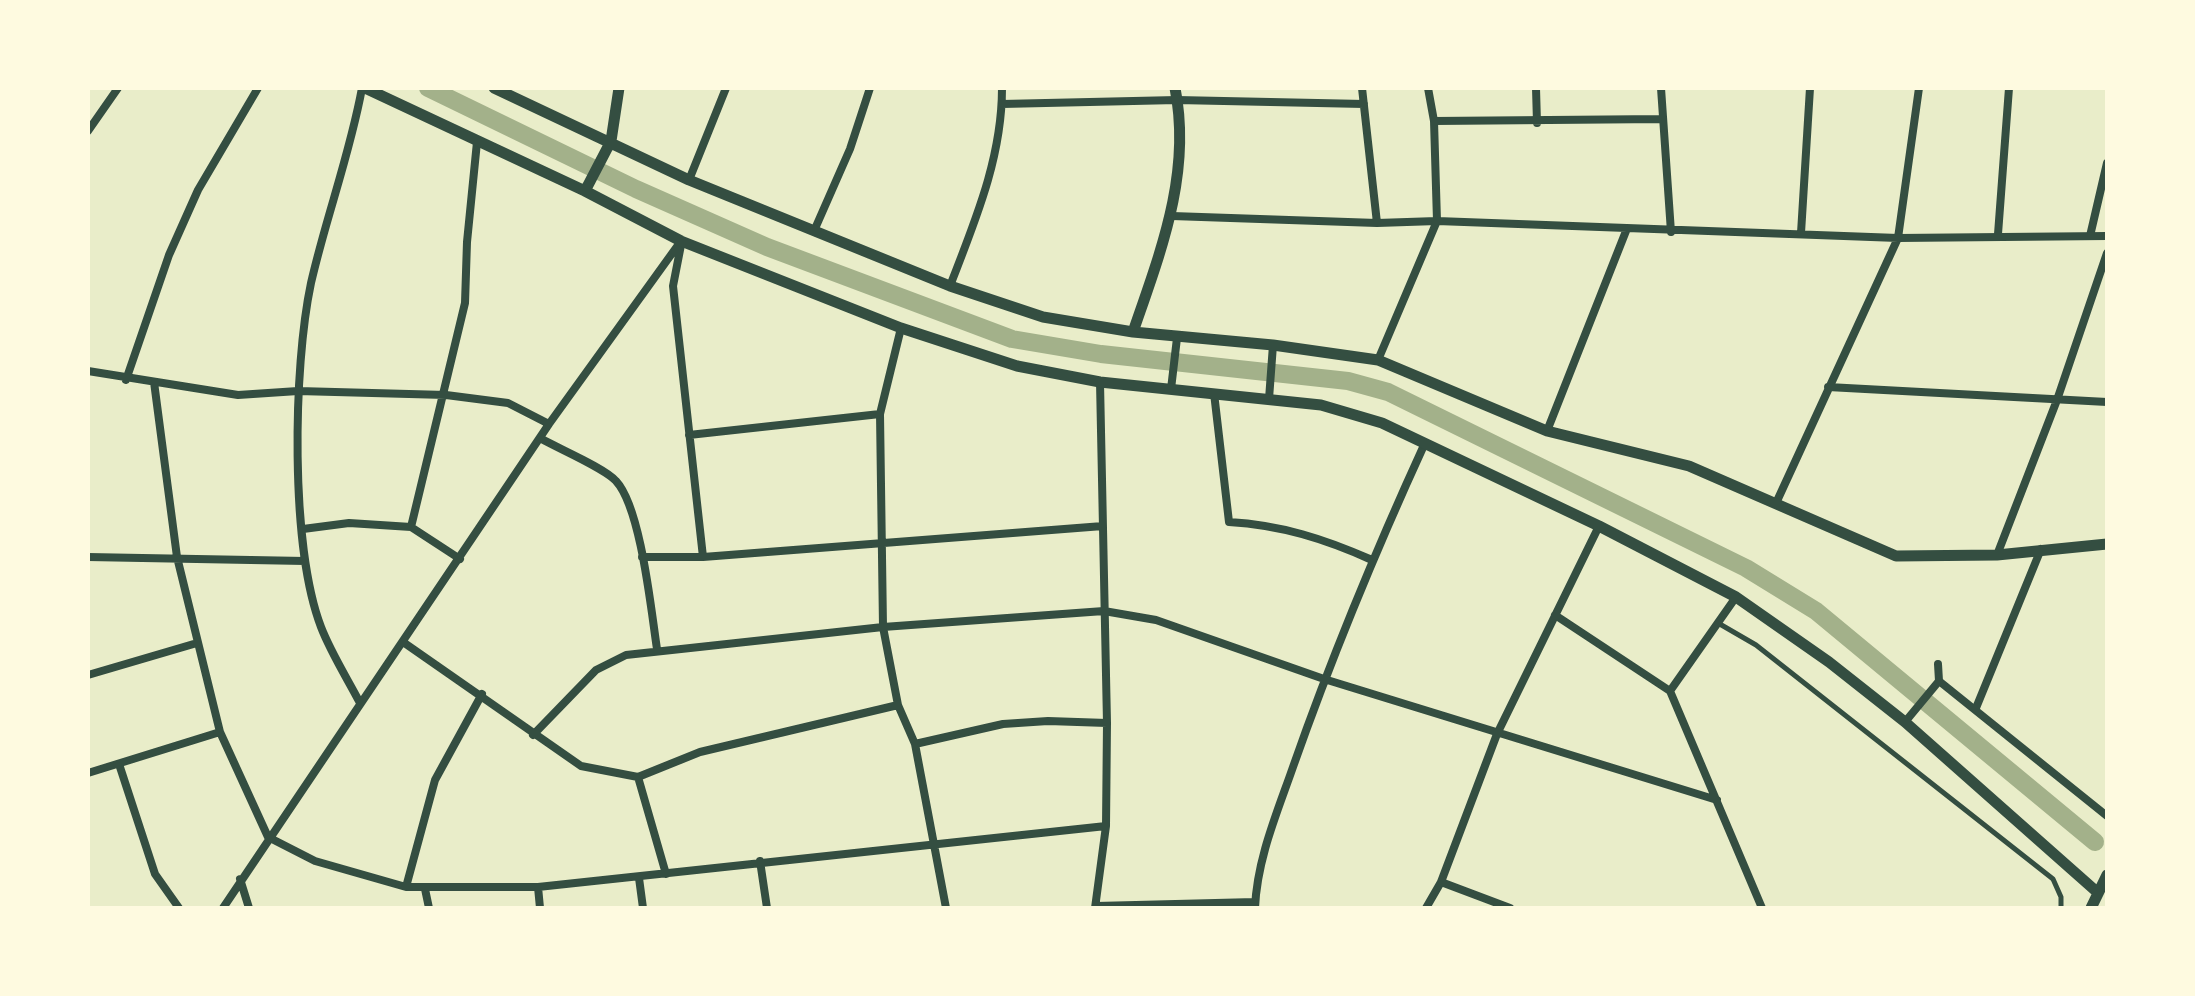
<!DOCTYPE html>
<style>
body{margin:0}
#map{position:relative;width:2195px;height:996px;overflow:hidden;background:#e9edc9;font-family:Poppins,sans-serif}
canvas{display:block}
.frame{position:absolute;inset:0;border:90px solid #fefae0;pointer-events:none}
</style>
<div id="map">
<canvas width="2195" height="996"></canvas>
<div class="frame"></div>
</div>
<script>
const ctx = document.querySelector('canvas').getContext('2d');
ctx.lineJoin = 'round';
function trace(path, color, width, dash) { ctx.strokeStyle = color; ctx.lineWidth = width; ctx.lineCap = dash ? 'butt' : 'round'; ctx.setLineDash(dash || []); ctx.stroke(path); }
const canal = new Path2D(`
 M 428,88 L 636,189 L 767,247 L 1012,339 L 1101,354 L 1348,381 L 1388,392 L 1746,568 L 1816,611 L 2095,842`);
const service = new Path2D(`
 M 1718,623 L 1756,645 L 2053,879 L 2061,897 L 2061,908`);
const minor = new Path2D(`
 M 1362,88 L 1377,223
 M 1536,88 L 1537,123
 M 1661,88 L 1671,232
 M 1002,104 L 1177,100 L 1364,104
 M 1434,121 L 1663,119
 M 88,131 L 118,88
 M 689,180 L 726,88
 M 1172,216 L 1377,223 L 1437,221 L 1898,238 L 2107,236
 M 814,231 L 850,149 L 870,88
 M 1801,233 L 1810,88
 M 1998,234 L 2009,88
 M 2090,236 L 2107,163
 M 681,245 L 673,286 L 703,557
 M 950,286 C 975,221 1002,158 1002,88
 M 901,328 L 880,414 L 883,627 L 898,705 L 915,744 L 946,908
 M 1378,360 L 1437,221 L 1434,121 L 1428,88
 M 88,371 L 238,395 L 298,391 L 446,395 L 508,403 L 549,424
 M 126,380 L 169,255 L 198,190 L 258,88
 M 154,382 L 177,557 L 220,732 L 268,837 L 315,861 L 406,887 L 538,887 L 1106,826
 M 1828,387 L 2107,402
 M 1171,389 L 1177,338
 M 1214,393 L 1229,522 C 1281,525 1325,539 1372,560
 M 1269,399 L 1273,345
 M 1547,431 L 1626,231
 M 689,435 L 880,414
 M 540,438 C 557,448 605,468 616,481 C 641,508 651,610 657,649
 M 1777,501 L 1898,238 L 1919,88
 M 411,527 L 465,303 L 467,242 L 477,142
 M 303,529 L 349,523 L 411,527 L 460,559
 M 1997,555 L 2057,400 L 2107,253
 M 88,557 L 305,561
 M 642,557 L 703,557 L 1103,526
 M 1555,615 L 1670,691 L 1762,908
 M 403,642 L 581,766 L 638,777 L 700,752 L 898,705
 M 1938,664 L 1939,681
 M 88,675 L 197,643
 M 1670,691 L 1736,597
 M 360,703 C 347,678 331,653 321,627 C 290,546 293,368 311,283 C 326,217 350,154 362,88
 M 1976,708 L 2041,549
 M 1905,722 L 1939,681 L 2107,816
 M 533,735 L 596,670 L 626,655 L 883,627 L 1104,611 L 1156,620 L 1324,679 L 1717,800
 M 915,744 L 1003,724 L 1048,721 L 1107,723
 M 119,764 L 155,874 L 179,908
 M 88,773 L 220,732
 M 638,777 L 666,874
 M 760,861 L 767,908
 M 639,878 L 643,908
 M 240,879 L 249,908
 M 1441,882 L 1510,908
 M 406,887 L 435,780 L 482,694
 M 538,887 L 540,908
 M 425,889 L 429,908
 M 1096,906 L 1255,902
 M 223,908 L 549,424 L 681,241
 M 1095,908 L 1106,826 L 1107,723 L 1100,382
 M 1255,908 C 1257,859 1277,813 1293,767 C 1332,656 1376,550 1425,443
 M 1426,908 L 1441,882 L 1497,734 L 1599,526`);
const tertiary = new Path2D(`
 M 365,88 L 585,191 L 681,241 L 901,328 L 1017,366 L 1100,382 L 1321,405 L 1382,423 L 1599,526 L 1736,597 L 1829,662 L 1905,722 L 2097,892
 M 494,88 L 689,180 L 950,286 L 1043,317 L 1133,332
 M 1175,88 C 1192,174 1160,253 1133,332 L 1273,345 L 1378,360 L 1547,431 L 1689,466 L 1896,556 L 1997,555 L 2107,544
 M 585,191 L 611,141 L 619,88
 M 2091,908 L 2107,875`);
trace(canal, '#a3b18a', 18);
trace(service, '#344e41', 5);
trace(minor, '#344e41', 8);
trace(tertiary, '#344e41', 11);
</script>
